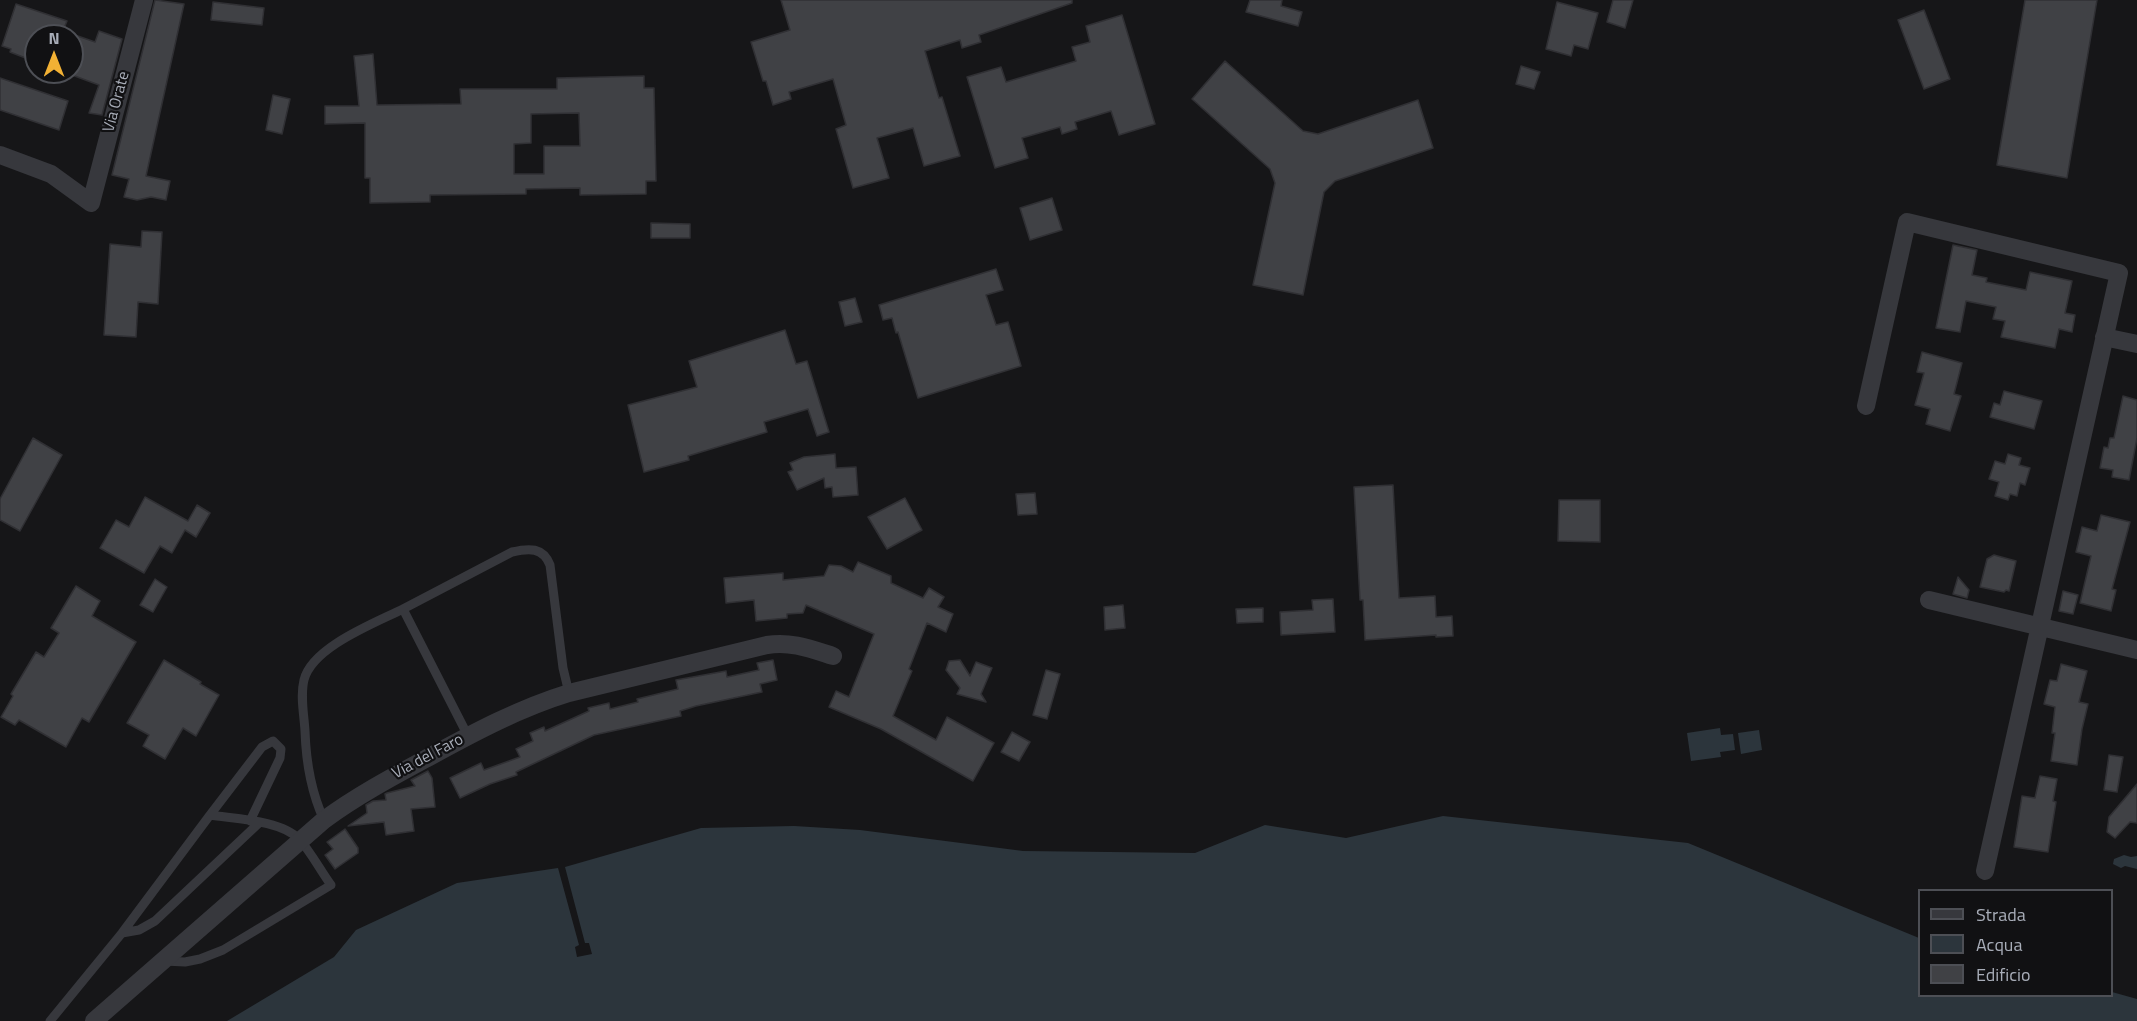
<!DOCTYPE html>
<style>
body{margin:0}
#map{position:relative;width:2137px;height:1021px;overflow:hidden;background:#161618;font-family:"Titillium Web",sans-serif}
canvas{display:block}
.legend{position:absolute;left:1918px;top:889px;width:195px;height:108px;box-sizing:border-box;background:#111113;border:2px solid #4d4f55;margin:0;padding:8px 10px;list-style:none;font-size:18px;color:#a8adb8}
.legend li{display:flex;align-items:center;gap:12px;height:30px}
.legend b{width:30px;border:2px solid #4d4f55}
.north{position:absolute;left:24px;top:24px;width:60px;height:60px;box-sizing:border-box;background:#111113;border:2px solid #4d4f55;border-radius:50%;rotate:0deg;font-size:16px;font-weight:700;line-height:24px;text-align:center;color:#a8adb8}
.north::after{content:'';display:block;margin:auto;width:21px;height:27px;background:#f2b134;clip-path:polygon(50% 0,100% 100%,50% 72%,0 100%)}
</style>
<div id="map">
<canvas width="2137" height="1021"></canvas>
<ul class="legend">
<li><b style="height:8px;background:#37383d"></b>Strada</li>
<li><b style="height:16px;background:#2c353c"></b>Acqua</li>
<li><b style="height:16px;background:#404145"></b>Edificio</li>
</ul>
<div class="north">N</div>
</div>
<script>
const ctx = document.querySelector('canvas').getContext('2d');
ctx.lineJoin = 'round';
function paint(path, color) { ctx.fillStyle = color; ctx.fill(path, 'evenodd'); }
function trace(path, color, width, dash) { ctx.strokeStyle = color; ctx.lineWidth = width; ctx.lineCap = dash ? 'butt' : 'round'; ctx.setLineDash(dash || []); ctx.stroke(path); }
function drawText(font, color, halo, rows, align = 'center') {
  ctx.font = font + ' "Titillium Web",sans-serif'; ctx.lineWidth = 4.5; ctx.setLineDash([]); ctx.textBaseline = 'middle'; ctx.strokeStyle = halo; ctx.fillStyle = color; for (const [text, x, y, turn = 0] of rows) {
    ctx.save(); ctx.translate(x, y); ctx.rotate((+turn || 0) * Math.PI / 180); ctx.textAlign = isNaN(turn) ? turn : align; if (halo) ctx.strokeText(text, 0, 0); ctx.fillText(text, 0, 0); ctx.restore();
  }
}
const water = new Path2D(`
 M 1720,728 L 1721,735 L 1733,734 L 1735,750 L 1720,752 L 1721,757 L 1691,761 L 1687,733 Z
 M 1759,730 L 1762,750 L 1741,754 L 1738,733 Z
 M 1443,816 L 1688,843 L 1919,938 L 1920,996 L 2112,996 L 2112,992 L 2137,999 L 2137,1021 L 227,1021 L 334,957 L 356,930 L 457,883 L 558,868 L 579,945 L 575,947 L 577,957 L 592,954 L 589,943 L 585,943 L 565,867 L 701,828 L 794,826 L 860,830 L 1023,851 L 1195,853 L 1265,825 L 1346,838 Z
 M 2124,855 L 2131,857 L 2137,856 L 2137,869 L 2125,866 L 2121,868 L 2113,864 L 2114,859 Z`);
const building = new Path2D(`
 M 155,0 L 184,4 L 146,176 L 170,181 L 166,200 L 151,197 L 137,200 L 124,197 L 129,179 L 112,175 Z
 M 781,0 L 1072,0 L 1072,3 L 979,35 L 981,42 L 962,48 L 960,40 L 925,51 L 939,98 L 942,97 L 960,156 L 924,166 L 913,128 L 877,138 L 889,178 L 853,188 L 836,129 L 846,125 L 833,79 L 789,92 L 791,99 L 773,105 L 766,81 L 763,81 L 751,42 L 790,30 Z
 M 1250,0 L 1282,0 L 1281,6 L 1302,12 L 1298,26 L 1246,12 Z
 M 1613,0 L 1633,0 L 1625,28 L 1607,22 Z
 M 2025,0 L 2097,0 L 2067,178 L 1997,165 Z
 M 213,2 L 264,8 L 262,25 L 211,20 Z
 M 1557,2 L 1598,13 L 1588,49 L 1574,45 L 1571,56 L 1546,49 Z
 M 16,4 L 67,21 L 61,36 L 36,36 L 28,59 L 10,52 L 11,49 L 2,46 Z
 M 1924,10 L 1950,79 L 1924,89 L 1898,20 Z
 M 1122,15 L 1155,124 L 1119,135 L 1111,111 L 1075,122 L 1077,129 L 1062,134 L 1060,127 L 1022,138 L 1028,158 L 995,168 L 967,77 L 1001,67 L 1006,82 L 1076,61 L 1072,47 L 1090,42 L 1086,26 Z
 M 99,31 L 122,39 L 102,115 L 89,113 L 99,85 L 72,75 L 72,34 L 95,42 Z
 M 373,54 L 377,105 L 461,104 L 460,89 L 557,89 L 557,78 L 644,76 L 644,88 L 654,88 L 656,181 L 646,181 L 646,194 L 580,195 L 580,188 L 526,189 L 526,194 L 430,195 L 430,202 L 370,203 L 370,178 L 365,178 L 365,123 L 325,124 L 325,106 L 359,106 L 354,56 ZM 579,113 L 580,146 L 544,146 L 544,174 L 514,174 L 514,144 L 531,143 L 531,114 Z
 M 1225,61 L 1303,131 L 1318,134 L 1418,100 L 1433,148 L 1335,181 L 1324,192 L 1303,295 L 1253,285 L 1275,183 L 1270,169 L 1192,99 Z
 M 1521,66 L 1540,72 L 1534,89 L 1516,84 Z
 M 0,78 L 68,101 L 59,130 L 0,110 Z
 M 273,95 L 290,99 L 282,134 L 266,130 Z
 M 1052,198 L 1062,230 L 1030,240 L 1020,208 Z
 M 651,223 L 690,224 L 690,238 L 651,238 Z
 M 142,231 L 162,232 L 158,304 L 138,302 L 136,337 L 104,335 L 110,244 L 141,247 Z
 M 1953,245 L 1977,250 L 1972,275 L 1987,278 L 1986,282 L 2026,290 L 2030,272 L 2072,281 L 2065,313 L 2075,315 L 2072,332 L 2059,329 L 2055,348 L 2001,337 L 2005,321 L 1993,319 L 1996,307 L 1966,301 L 1960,332 L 1936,328 Z
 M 996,269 L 1003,290 L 986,295 L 996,325 L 1008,322 L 1021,366 L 918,398 L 898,332 L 896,333 L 892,318 L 883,320 L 879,305 Z
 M 855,298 L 862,322 L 845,326 L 839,302 Z
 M 785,330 L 796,364 L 807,361 L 829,432 L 817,436 L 808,409 L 764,422 L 767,432 L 688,456 L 689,460 L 644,472 L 628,405 L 697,387 L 689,361 Z
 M 1922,352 L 1962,363 L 1954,394 L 1961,396 L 1950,431 L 1926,424 L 1930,409 L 1915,405 L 1924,373 L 1917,372 Z
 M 2004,391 L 2042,401 L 2034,429 L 1990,417 L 1994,403 L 2000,405 Z
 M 2123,396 L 2137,400 L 2137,438 L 2129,480 L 2112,477 L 2113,470 L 2100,468 L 2104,447 L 2108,448 L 2110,438 L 2114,438 Z
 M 33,438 L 62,455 L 20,531 L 0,520 L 0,499 Z
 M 835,454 L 836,468 L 856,467 L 858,495 L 833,497 L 832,487 L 825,488 L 824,478 L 797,490 L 788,472 L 793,470 L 790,463 L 804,457 Z
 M 2008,454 L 2021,458 L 2019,465 L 2030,468 L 2025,485 L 2020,483 L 2017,496 L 2010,494 L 2008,500 L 1995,496 L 1999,482 L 1989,479 L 1995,461 L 2005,464 Z
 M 1393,485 L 1399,598 L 1435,596 L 1436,617 L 1452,616 L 1453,636 L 1436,637 L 1436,635 L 1365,640 L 1363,600 L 1360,600 L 1354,487 Z
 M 1035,493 L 1037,514 L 1018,515 L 1016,494 Z
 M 145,497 L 188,521 L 197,505 L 210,513 L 196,537 L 185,530 L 172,553 L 160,546 L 144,573 L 100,548 L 116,520 L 129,527 Z
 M 905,498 L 922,530 L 887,549 L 868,517 Z
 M 1559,500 L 1600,500 L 1600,542 L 1558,541 Z
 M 2101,515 L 2130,522 L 2112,589 L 2116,590 L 2111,611 L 2080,603 L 2091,556 L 2076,552 L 2082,527 L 2097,531 Z
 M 1994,555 L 2016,561 L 2009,591 L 2006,590 L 2004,592 L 1980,587 L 1987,559 Z
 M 858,562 L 891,576 L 891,583 L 923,598 L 929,588 L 944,597 L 938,607 L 953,614 L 946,632 L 927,623 L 909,669 L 912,671 L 893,716 L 936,740 L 947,717 L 994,743 L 973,781 L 881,729 L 829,707 L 836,691 L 849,697 L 874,634 L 806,605 L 803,613 L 787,614 L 787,618 L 756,621 L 754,600 L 726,603 L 724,578 L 783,573 L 783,580 L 824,576 L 829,565 L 841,566 L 853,572 Z
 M 1958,577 L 1969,590 L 1967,598 L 1953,594 Z
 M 155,579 L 167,587 L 153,612 L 140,605 Z
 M 76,586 L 100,601 L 92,616 L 136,642 L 89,722 L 82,718 L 66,747 L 19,720 L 15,725 L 1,717 L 13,696 L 11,694 L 36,652 L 44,657 L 59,633 L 51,628 Z
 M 2063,591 L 2078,595 L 2073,614 L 2059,611 Z
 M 1333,599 L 1335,632 L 1281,635 L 1280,612 L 1313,610 L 1312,600 Z
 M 1123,605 L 1125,628 L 1105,630 L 1104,607 Z
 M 1263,608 L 1263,622 L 1237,623 L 1236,609 Z
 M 164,660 L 201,682 L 200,684 L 219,695 L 196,736 L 183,728 L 165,759 L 143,746 L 149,735 L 127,723 Z
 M 773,660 L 777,680 L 760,684 L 762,692 L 696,706 L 680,711 L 681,716 L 594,735 L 516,772 L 517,775 L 490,784 L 460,798 L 450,778 L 481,763 L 484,770 L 520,757 L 516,749 L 533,741 L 530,733 L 544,727 L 545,731 L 589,711 L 588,708 L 609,703 L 610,709 L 638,702 L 637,699 L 678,689 L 676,680 L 726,671 L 727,677 L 759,670 L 757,663 Z
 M 960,660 L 970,676 L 976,662 L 992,668 L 981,694 L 986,702 L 957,694 L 960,688 L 946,670 L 949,661 Z
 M 2061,664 L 2087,671 L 2079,702 L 2088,704 L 2082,729 L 2077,765 L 2051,761 L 2055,733 L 2052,733 L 2055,707 L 2044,704 L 2050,680 L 2057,681 Z
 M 1046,670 L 1060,674 L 1047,719 L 1033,715 Z
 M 1012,732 L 1030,742 L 1019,761 L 1001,752 Z
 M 2109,755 L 2123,757 L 2117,792 L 2104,790 Z
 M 428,771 L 432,778 L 435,807 L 411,809 L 414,831 L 386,835 L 384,822 L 348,826 L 367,813 L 366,805 L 373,801 L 386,800 L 385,794 L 387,793 L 415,786 L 411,780 Z
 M 2040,776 L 2057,779 L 2053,801 L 2056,802 L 2048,852 L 2014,847 L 2022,796 L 2035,798 Z
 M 2137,784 L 2137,823 L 2130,822 L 2115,838 L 2107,832 L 2109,817 Z
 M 345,829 L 358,848 L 358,853 L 335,869 L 325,855 L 333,849 L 327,842 Z`);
const service = new Path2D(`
 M 468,736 L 403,609 L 512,552 C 529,548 543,547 550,565 L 563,668 L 569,693
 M 210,815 L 262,747 L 273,741 L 281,749 L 280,758 L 250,821
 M 324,820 C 311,792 306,761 305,731 C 304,714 300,696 304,680 C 312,647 375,623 403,609
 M 122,933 L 139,930 L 155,921 L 259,823
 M 50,1021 L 122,933 L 210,815 C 235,819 281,820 299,839 C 311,852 320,870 331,885 L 223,950 L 200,959 L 185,962 L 164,961`);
const minor = new Path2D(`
 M 0,155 L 51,174 L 91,203 L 144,0
 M 2104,337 L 2137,344
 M 1866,406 L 1907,222 L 2119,273 L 1985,871
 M 1929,600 L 2137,650
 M 94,1021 L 324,820 C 358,795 394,776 431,756 C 475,732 520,708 569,693 L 767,645 C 791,641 811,649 833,656`);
const streetNames = [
 ["Via Orate",117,102,-75],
 ["Via del Faro",428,757,-28]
];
paint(water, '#2c353c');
paint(building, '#404145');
trace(building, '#303034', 1.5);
trace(service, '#37383d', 9);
trace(minor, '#37383d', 18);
drawText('16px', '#a8adb8', '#111113', streetNames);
</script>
